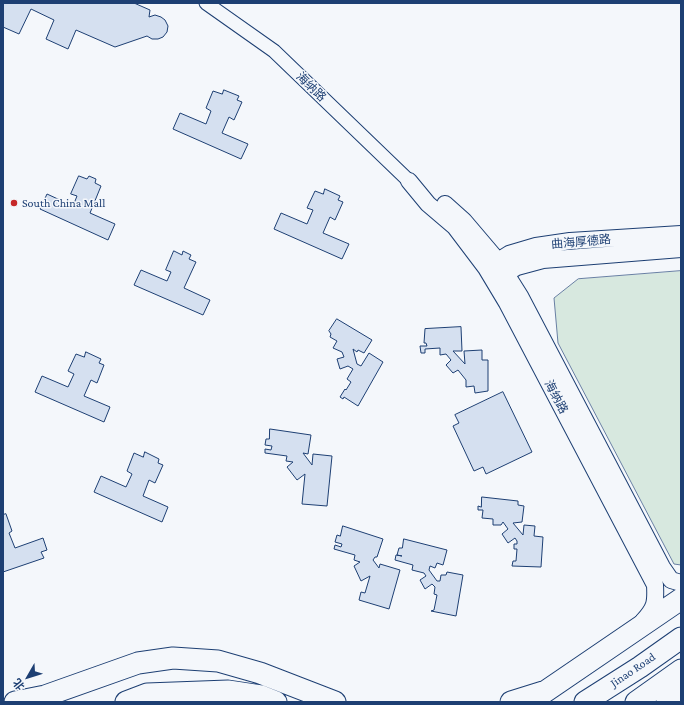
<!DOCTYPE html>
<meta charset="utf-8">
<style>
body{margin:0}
#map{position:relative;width:684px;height:705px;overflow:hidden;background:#f4f7fb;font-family:"Crimson Pro","Noto Sans SC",serif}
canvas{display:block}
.frame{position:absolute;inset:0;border:4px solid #1d3f73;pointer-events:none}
.north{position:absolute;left:8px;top:657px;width:40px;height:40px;-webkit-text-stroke:3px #f4f7fb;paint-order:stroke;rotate:231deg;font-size:11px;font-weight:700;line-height:16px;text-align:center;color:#1d3f73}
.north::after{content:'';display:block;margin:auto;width:14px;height:18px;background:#1d3f73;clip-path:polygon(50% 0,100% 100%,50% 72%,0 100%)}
</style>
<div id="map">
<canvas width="684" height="705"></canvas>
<div class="frame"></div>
<div class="north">北</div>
</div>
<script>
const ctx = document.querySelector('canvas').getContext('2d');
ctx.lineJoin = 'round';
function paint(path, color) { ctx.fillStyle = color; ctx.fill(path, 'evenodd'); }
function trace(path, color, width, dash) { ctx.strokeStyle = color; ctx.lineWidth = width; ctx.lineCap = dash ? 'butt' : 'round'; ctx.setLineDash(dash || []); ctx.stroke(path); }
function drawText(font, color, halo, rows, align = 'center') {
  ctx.font = font + ' "Crimson Pro","Noto Sans SC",serif'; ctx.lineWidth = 3; ctx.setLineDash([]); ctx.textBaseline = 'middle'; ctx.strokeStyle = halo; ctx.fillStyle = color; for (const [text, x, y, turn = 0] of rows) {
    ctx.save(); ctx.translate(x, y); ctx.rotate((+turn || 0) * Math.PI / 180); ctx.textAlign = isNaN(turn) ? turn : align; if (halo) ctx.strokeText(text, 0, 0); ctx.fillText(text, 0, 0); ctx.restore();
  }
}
const green = new Path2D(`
 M 681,271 L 681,565 L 674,564 L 558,343 L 554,298 L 578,279 Z`);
const building = new Path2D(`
 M 3,3 L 134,3 L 150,10 L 149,17 L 155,15 L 161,17 L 165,20 L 168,26 L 167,32 L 163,37 L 158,39 L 152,39 L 147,36 L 115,47 L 76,30 L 68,49 L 46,39 L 54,20 L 31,9 L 19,34 L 3,27 Z
 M 224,90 L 239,96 L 237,100 L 242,102 L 234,120 L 229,117 L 222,133 L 248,144 L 241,159 L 173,129 L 180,113 L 206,124 L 211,111 L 206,108 L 213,91 L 222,94 Z
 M 79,176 L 87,179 L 89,176 L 96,179 L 95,183 L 101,186 L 90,213 L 115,224 L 108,240 L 40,209 L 47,194 L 73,206 L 77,196 L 71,194 Z
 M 325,189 L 340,196 L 338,200 L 343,202 L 335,220 L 330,217 L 323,233 L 349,244 L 342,259 L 274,229 L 281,213 L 307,224 L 313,210 L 307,208 L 315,191 L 323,194 Z
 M 174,251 L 182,255 L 183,251 L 191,255 L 189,259 L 196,262 L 184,288 L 210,300 L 203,315 L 134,285 L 141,270 L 167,281 L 171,272 L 166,270 Z
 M 337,319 L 372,340 L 364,353 L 358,350 L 357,352 L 353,349 L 357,364 L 361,366 L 369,353 L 383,362 L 358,406 L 344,397 L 343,399 L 340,397 L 345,389 L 346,390 L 351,382 L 347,379 L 353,369 L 348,366 L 340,369 L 337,359 L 344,357 L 342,352 L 333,348 L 337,341 L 330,337 L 331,334 L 329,331 Z
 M 461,327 L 462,351 L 453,351 L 465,364 L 464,351 L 482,350 L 482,360 L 488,360 L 488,391 L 475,393 L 474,386 L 466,387 L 466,380 L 458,370 L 453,373 L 446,365 L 451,360 L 446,354 L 440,355 L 440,348 L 425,349 L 425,353 L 421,353 L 420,346 L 427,346 L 426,343 L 424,343 L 425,329 Z
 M 86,352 L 101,359 L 99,363 L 104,365 L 97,383 L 91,380 L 84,396 L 110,407 L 104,422 L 35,392 L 42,376 L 68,387 L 74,374 L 68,371 L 76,354 L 84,357 Z
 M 503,392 L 532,452 L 486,474 L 483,467 L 474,471 L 453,426 L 459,423 L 455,415 Z
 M 270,429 L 311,435 L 308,454 L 303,453 L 312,465 L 313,454 L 332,456 L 327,506 L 302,504 L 305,474 L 297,480 L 287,467 L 293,462 L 286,461 L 287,456 L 265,453 L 265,449 L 271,450 L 272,446 L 265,445 L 266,439 L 269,439 Z
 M 145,452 L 159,459 L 158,463 L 163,465 L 155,483 L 149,480 L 143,496 L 168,507 L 162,522 L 94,492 L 101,476 L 126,487 L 132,474 L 127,471 L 134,453 L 143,457 Z
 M 482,497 L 518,501 L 518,505 L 524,506 L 522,522 L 513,523 L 523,535 L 524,525 L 535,526 L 534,536 L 543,537 L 541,567 L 512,566 L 513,561 L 516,561 L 517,549 L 514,549 L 514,544 L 517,544 L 517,541 L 515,538 L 508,543 L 502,534 L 508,529 L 503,522 L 501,525 L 493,525 L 493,519 L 482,518 L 483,510 L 478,510 L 478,506 L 481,507 Z
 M 6,514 L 12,531 L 9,533 L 15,548 L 43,538 L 47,550 L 41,552 L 44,558 L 3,572 L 3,515 Z
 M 343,526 L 383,539 L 377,557 L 375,557 L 373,560 L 379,568 L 380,564 L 400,570 L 389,609 L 359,600 L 361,592 L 365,593 L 370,576 L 361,581 L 354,566 L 360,562 L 354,560 L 355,555 L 334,549 L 335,545 L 341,547 L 342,544 L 335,542 L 337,535 L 340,536 Z
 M 404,539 L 447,550 L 443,565 L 437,563 L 435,568 L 430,566 L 429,570 L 437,581 L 440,581 L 441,575 L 446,575 L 447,572 L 463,575 L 456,616 L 431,611 L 434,610 L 437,595 L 434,594 L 435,587 L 432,584 L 425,589 L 420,580 L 426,576 L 424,573 L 412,570 L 413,565 L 395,560 L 396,555 L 402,556 L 397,555 L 399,548 L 402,548 Z`);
const minor = new Path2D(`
 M 206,3 L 274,51 L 409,181`);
const tertiary = new Path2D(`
 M 409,181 L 428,204 L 455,227 L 486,268 L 507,303 L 655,585 C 656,603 655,608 643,621
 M 445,204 L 464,221 L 498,261 L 520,296 L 662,567 L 671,580 L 681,583
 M 490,266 L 509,254 L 536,246 L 570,241 L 681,234
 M 497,279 L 517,267 L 543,260 L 681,249`);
const trunk = new Path2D(`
 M 15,702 L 45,696 L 138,663 L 173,658 L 218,661 L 260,673 L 335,702
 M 126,702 L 147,694 L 228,691 L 261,696 L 276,702
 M 511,702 L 543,692
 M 530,702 L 681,599
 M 585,702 L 640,667 L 681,638
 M 636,702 L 681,670
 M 667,702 L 681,691`);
const markers = [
 [14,203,4,"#c62828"]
];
const streetNames = [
 ["海纳路",311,87,44],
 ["曲海厚德路",581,242,-5],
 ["海纳路",556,397,62],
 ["Jinao Road",633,670,-34]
];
const poiNames = [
 ["South China Mall",22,203]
];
paint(green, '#d7e8df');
trace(green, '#687fa3', 1);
paint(building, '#d5e0f0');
trace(building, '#1d3f73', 1);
trace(minor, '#1d3f73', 15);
trace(tertiary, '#1d3f73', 18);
trace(trunk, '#1d3f73', 23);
trace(minor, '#f4f7fb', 13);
trace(tertiary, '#f4f7fb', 16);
trace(trunk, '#f4f7fb', 21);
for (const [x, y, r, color] of markers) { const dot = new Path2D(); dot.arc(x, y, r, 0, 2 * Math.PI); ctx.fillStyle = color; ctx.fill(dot); trace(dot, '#f4f7fb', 1.5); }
drawText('12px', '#1d3f73', '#f4f7fb', streetNames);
drawText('12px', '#1d3f73', '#f4f7fb', poiNames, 'left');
</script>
